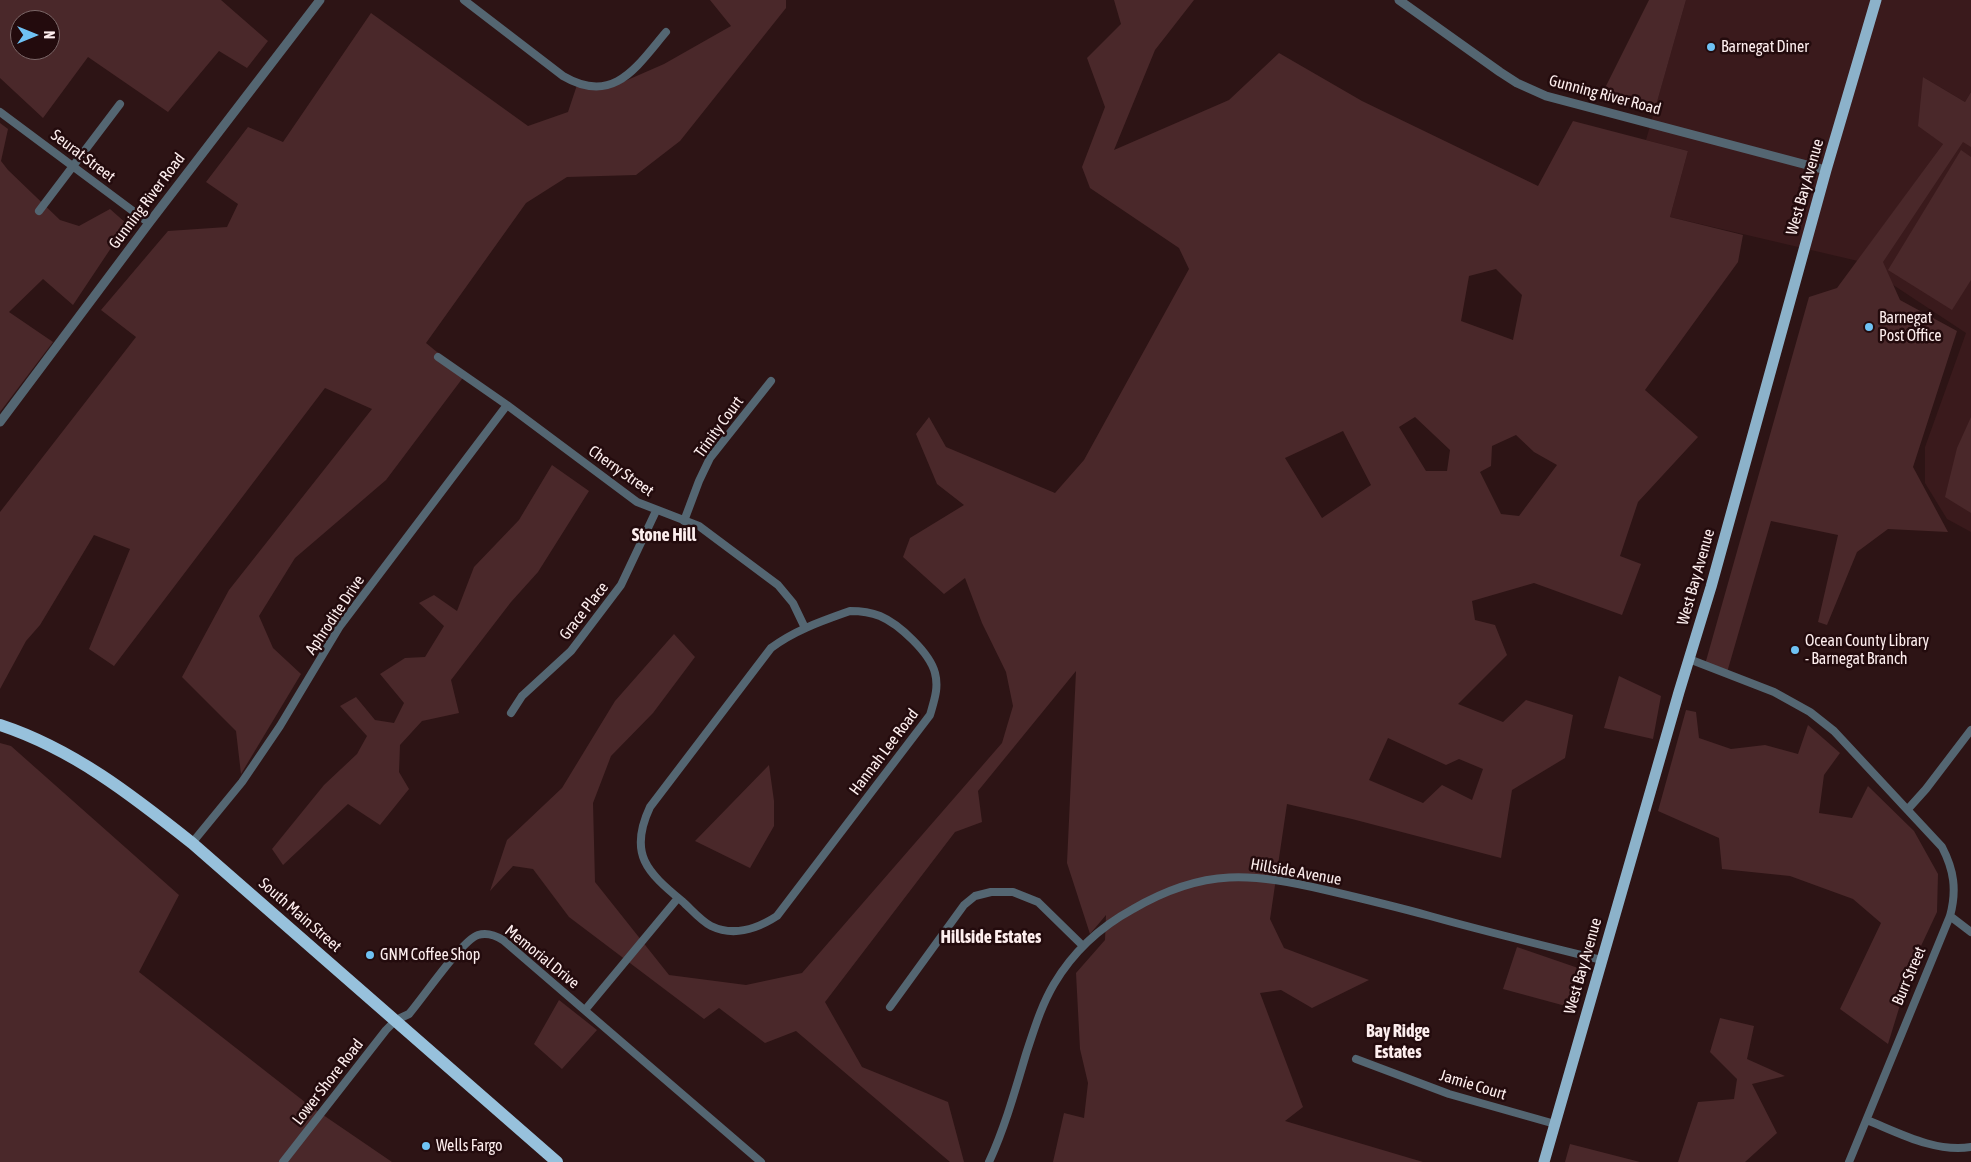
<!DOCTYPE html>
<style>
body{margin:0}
#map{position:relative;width:1971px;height:1162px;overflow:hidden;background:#2d1415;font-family:"Asap Condensed",sans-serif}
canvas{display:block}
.north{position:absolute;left:10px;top:10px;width:50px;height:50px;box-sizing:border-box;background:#230b0d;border:1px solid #7a6667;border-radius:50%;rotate:90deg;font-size:14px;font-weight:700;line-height:20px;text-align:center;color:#fdeeee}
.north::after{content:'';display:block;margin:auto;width:18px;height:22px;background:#6fc2f4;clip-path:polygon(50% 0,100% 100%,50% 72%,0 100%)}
</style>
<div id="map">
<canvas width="1971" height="1162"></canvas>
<div class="north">N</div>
</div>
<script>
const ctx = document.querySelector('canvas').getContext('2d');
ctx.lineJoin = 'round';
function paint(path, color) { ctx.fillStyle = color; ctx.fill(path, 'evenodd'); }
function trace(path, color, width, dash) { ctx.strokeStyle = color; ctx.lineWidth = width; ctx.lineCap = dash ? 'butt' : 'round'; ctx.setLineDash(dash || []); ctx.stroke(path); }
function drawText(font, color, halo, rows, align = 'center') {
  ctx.font = font + ' "Asap Condensed",sans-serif'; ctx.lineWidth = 5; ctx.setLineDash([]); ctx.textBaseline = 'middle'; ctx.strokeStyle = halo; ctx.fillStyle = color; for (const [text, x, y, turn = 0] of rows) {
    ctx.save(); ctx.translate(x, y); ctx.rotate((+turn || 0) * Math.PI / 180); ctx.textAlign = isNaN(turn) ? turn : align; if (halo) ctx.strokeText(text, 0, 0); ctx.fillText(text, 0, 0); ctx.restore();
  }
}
const built = new Path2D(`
 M 1686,0 L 1971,0 L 1971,92 L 1965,102 L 1923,77 L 1943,144 L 1858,261 L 1670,217 L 1688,151 L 1646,140 Z
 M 1971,119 L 1971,532 L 1947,519 L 1925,483 L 1925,447 L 1966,333 L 1872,271 Z`);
const green = new Path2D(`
 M 0,0 L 221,0 L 268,41 L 247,68 L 219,51 L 168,112 L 88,57 L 43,118 L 0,78 ZM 20,20 L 50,20 L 50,50 L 20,50 Z
 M 710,0 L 786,0 L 786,8 L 680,141 L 636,175 L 567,177 L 526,203 L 426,343 L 465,375 L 386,480 L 295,558 L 259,616 L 273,648 L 301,674 L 241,774 L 236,731 L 182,677 L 229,590 L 372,409 L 325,388 L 114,666 L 89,649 L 130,549 L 94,535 L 40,625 L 26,641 L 0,689 L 0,512 L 136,337 L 101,310 L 168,231 L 227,227 L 238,204 L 206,182 L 248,127 L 283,142 L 371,13 L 528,126 L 568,112 L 577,85 L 616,85 L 664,64 L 731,26 Z
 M 1114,0 L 1194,0 L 1155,50 L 1114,150 L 1229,100 L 1279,53 L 1362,101 L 1538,186 L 1573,121 L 1688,151 L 1670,217 L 1743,235 L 1738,262 L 1645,390 L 1698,437 L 1638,502 L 1620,556 L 1641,564 L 1622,615 L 1534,583 L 1472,601 L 1475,620 L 1495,625 L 1507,655 L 1458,704 L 1503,722 L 1526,700 L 1573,715 L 1565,758 L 1512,790 L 1501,858 L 1352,819 L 1287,804 L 1270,919 L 1284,948 L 1369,980 L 1312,1008 L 1281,990 L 1260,993 L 1303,1107 L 1285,1121 L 1423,1162 L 1053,1162 L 1064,1113 L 1084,1118 L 1088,1083 L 1080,1049 L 1076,973 L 1105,940 L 1106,915 L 1090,934 L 1067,863 L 1076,671 L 978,791 L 982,822 L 955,832 L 825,1002 L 862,1067 L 948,1102 L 964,1162 L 950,1162 L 796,1031 L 765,1043 L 719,1008 L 704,1019 L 569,917 L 533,869 L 513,866 L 490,891 L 507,840 L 562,788 L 615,701 L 674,634 L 695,657 L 653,713 L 611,756 L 593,803 L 595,882 L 669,975 L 746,985 L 802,973 L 1002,743 L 1013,706 L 1006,672 L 982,623 L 965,578 L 944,594 L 903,557 L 910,538 L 964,505 L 937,484 L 916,434 L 929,417 L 946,447 L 1055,493 L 1084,460 L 1189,269 L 1179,248 L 1090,188 L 1082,167 L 1105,107 L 1087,58 L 1121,24 ZM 1496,269 L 1522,295 L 1513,340 L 1461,321 L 1469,276 ZM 1415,417 L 1450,450 L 1447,471 L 1426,471 L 1399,427 ZM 1343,431 L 1371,485 L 1322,518 L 1285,458 ZM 1516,435 L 1534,452 L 1557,465 L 1519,516 L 1501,514 L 1480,472 L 1491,466 L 1492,446 ZM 1388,738 L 1446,765 L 1459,759 L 1483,769 L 1472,800 L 1442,785 L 1423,803 L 1369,780 Z
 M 1649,0 L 1686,0 L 1655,109 L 1603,92 Z
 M 1923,77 L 1965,102 L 1971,92 L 1971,147 L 1963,142 L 1883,262 L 1900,300 L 1957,331 L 1913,467 L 1948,532 L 1888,529 L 1857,552 L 1827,625 L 1818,622 L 1838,535 L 1771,521 L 1726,676 L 1704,668 L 1809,297 L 1837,288 L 1943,144 L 1918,126 Z
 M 0,123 L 8,129 L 1,161 L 8,170 L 60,220 L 79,226 L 110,209 L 127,224 L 73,305 L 43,279 L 9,312 L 53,342 L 0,412 Z
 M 1961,150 L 1971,157 L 1971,280 L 1952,310 L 1888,270 Z
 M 1971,417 L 1971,513 L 1945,497 L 1957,448 Z
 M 552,465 L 589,491 L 538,572 L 511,602 L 451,680 L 459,713 L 422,721 L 400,745 L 399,772 L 409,789 L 380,825 L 348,804 L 283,865 L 272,849 L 324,785 L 357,754 L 367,736 L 340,706 L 356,697 L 375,720 L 394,723 L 404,703 L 380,674 L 405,658 L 425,657 L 444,626 L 419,603 L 434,595 L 457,611 L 474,567 L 519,520 Z
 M 1619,676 L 1661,696 L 1653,739 L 1604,728 Z
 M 1686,710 L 1696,712 L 1699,738 L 1731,749 L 1765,745 L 1798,754 L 1808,725 L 1840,753 L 1824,775 L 1819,813 L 1852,818 L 1868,786 L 1914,831 L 1938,874 L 1937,912 L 1913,963 L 1888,1044 L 1840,1009 L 1881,923 L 1853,899 L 1790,876 L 1722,869 L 1719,838 L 1658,811 Z
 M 0,743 L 11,746 L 179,895 L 139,972 L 310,1106 L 392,1162 L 0,1162 Z
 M 769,765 L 774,801 L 774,826 L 750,868 L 695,841 Z
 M 1517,947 L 1581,969 L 1573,1008 L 1503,989 Z
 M 559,1000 L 597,1030 L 562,1069 L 534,1044 Z
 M 1720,1018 L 1754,1026 L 1747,1059 L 1785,1076 L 1752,1084 L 1777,1133 L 1745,1162 L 1678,1162 L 1698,1102 L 1734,1099 L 1737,1079 L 1710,1052 Z
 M 1570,1144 L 1640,1162 L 1565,1162 Z`);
const minor = new Path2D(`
 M 464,0 L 563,76 C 614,106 637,66 666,32
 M 0,112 L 149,223
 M 39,211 L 120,104
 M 438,357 L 507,405 L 637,502 L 699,526 L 711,535 L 778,585 L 793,603 L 805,628
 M 684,521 L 699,481 L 710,458 L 771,381
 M 850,611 C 860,611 870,612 880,616 C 899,624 930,653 935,673 C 939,688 934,701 930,715 L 777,916 C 757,929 734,937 711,926 C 701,921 691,909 682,901 C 647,872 628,854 650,807 L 771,648 C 795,630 822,621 850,611 Z
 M 1689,659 L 1774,692 L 1810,712 L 1834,731 L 1942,847 C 1954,870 1957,890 1950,916 L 1849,1162
 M 511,713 L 522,696 L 571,651 L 621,585 L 656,511
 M 1908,809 L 1926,789 L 1971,730
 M 192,843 L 242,782 L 280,726 L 340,626 L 507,405
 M 1950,916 L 1971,932
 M 890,1007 L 964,905 L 975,896 L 991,892 L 1013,892 L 1038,902 L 1083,946
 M 585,1010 L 678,898
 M 1356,1059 L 1449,1094 L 1555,1124
 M 1867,1120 C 1899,1133 1936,1153 1971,1147
 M 283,1162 L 386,1030 L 396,1020 L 409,1014 C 423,998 462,940 478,935 C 487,932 495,935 503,940 L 761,1162
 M 989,1162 C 1005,1127 1015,1091 1026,1054 C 1034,1030 1041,1006 1054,984 C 1073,952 1100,927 1133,909 C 1205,867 1252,873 1330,891 C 1364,899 1397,907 1430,916 C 1487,932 1545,946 1602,960`);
const tertiary = new Path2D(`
 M 1399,0 L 1500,72 L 1517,83 L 1546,96 L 1826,170
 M 0,422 L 149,223 L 320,0`);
const primary = new Path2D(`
 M 1544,1162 L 1679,692 L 1711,587 L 1826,170 L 1876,0`);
const trunk = new Path2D(`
 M 0,725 C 73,749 133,796 192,843 L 557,1162`);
const markers = [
 [1711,47,5,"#6fc2f4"],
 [1869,327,5,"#6fc2f4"],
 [1795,650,5,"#6fc2f4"],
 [370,955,5,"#6fc2f4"],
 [426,1146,5,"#6fc2f4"]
];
const poiNames = [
 ["Barnegat Diner",1721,47],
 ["Barnegat",1879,318],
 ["Post Office",1879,336],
 ["Ocean County Library",1805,641],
 ["- Barnegat Branch",1805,659],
 ["GNM Coffee Shop",380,955],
 ["Wells Fargo",436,1146]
];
const streetNames = [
 ["Gunning River Road",1605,95,15],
 ["Seurat Street",83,156,37],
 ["West Bay Avenue",1805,187,-74],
 ["Gunning River Road",147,201,-53],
 ["Trinity Court",719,427,-54],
 ["Cherry Street",621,471,35],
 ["West Bay Avenue",1696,577,-74],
 ["Grace Place",584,611,-52],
 ["Aphrodite Drive",335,615,-56],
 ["Hannah Lee Road",884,752,-53],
 ["Hillside Avenue",1296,872,10],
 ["South Main Street",300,915,41],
 ["Memorial Drive",542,957,39],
 ["West Bay Avenue",1583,966,-74],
 ["Burr Street",1909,976,-67],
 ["Lower Shore Road",328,1082,-52],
 ["Jamie Court",1473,1085,17]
];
const neighbourhoodNames = [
 ["Stone Hill",664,535],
 ["Hillside Estates",991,937],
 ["Bay Ridge",1398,1031],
 ["Estates",1398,1052]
];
paint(built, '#3a1a1c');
paint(green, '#4a282a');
trace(minor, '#546672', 8);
trace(tertiary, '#546672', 9);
trace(primary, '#8cb2ca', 11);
trace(trunk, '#97c1dc', 12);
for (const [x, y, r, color] of markers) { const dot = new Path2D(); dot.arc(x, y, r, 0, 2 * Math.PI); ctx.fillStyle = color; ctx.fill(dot); trace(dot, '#230b0d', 2); }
drawText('16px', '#fdeeee', '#230b0d', poiNames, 'left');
drawText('16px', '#fdeeee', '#230b0d', streetNames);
drawText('bold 18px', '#fdeeee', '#230b0d', neighbourhoodNames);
</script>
